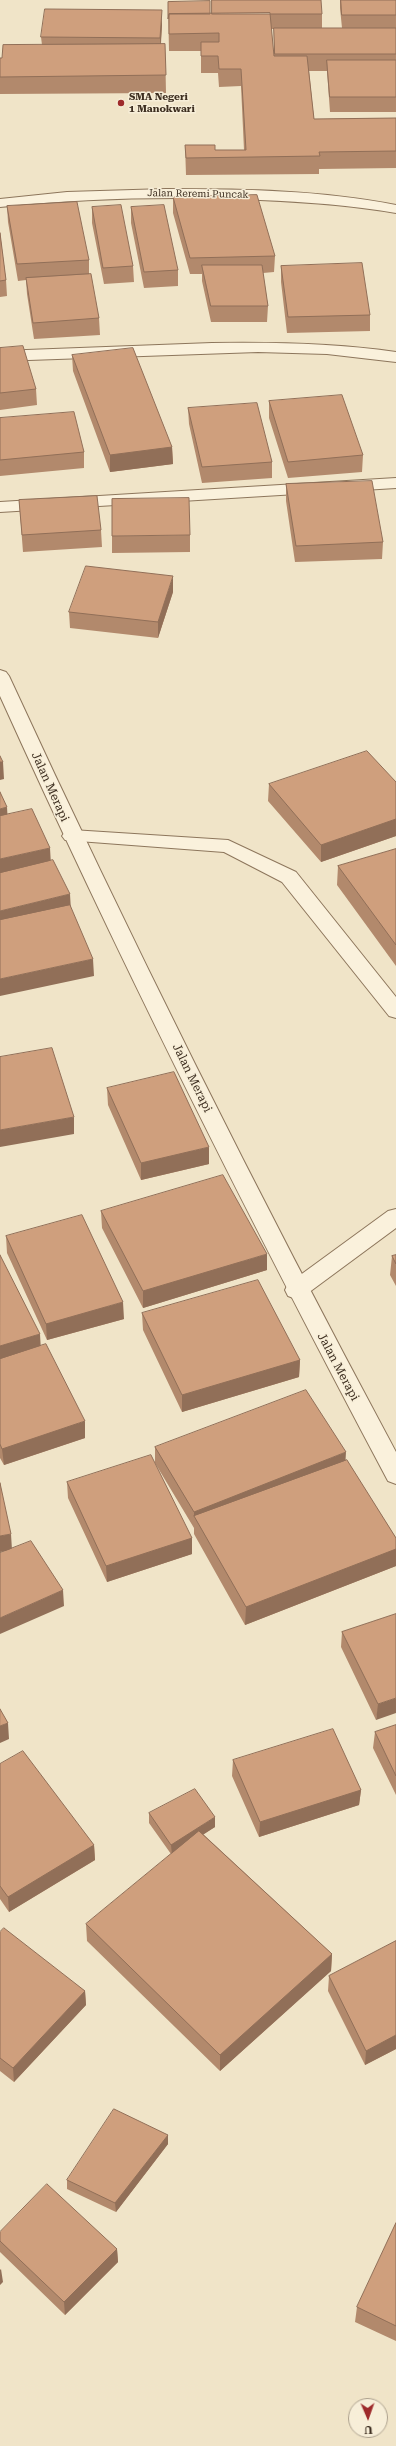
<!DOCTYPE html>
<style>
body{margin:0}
#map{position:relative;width:396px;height:2446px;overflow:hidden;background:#f0e4c8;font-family:"Roboto Serif",serif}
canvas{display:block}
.north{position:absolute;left:348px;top:2398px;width:40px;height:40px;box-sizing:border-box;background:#f7eed8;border:1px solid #ada18e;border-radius:50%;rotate:178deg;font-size:11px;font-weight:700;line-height:16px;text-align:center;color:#3d2e20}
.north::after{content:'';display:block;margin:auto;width:14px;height:18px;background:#9e2a2b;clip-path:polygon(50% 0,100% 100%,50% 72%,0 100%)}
</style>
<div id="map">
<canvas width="396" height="2446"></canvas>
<div class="north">U</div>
</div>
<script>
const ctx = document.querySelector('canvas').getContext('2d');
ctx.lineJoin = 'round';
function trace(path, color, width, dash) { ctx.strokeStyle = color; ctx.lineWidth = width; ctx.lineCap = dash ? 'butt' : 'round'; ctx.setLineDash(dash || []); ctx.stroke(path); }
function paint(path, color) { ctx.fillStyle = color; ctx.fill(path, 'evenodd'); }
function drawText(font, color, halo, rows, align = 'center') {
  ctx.font = font + ' "Roboto Serif",serif'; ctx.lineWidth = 3; ctx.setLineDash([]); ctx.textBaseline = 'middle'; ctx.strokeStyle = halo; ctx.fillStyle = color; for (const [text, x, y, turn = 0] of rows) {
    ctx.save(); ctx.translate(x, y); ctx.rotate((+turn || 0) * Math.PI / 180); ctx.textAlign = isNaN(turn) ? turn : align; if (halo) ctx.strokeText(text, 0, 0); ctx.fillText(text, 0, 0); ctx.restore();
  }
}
const minor = new Path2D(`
 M 212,343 C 274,342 335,343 396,352 L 396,362 L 327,354 L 258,352 L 0,361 L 0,351 Z
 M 396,478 L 396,488 L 0,512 L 0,502 Z
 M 72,830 L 228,840 L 296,872 L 396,997 L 396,1018 L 389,1016 L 282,882 L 224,852 L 65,840 L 62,836 L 65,832 Z
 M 396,1209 L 396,1228 L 304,1296 L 296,1299 L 288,1296 L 285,1290 L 288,1284 L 388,1211 Z`);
const tertiary = new Path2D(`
 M 166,189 C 243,189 321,190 396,205 L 396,213 C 351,205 306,202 260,200 C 173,196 87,198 0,207 L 0,199 L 67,192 Z
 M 0,670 L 6,672 L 9,676 C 130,939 259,1197 396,1452 L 396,1484 L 388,1481 C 251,1223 120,962 0,696 Z`);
const wall = new Path2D(`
 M 340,0 L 396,0 L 396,112 L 330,112 L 327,71 L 309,71 L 314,119 L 396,118 L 396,168 L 319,169 L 319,174 L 186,175 L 185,145 L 215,150 L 244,150 L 241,86 L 219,87 L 218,73 L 201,73 L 201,51 L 169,51 L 168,2 L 210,14 L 322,14 L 322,28 L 342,28 L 340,8 ZM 271,29 L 274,29 L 274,56 Z
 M 162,25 L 161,44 L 165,44 L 166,93 L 0,94 L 0,58 L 2,58 L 42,45 L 41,37 Z
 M 173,197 L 275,256 L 274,272 L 263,273 L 268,306 L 267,322 L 211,322 L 202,281 L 202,274 L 190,274 L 173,213 Z
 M 7,206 L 89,260 L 89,274 L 99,318 L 100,335 L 34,339 L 27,294 L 26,280 L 18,281 L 8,222 Z
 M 92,207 L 133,266 L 134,282 L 104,284 L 92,223 Z
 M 131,207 L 178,270 L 178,286 L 144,288 L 131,223 Z
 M 0,233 L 6,280 L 7,296 L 0,297 Z
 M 281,266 L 370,315 L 370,331 L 287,333 L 281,282 Z
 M 0,348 L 36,389 L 37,405 L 0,410 Z
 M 72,355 L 172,447 L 173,464 L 110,472 L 73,371 Z
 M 269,401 L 363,455 L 362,472 L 288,478 L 269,418 Z
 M 188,408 L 272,462 L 272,478 L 202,483 L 189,424 Z
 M 0,418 L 84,452 L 84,468 L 0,476 Z
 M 286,484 L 383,542 L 382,559 L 295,562 L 286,501 Z
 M 19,500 L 101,530 L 102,547 L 23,552 Z
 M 190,535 L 190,552 L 112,553 L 112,536 Z
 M 173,592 L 158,638 L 70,628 L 69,612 Z
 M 396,782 L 396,836 L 321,862 L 268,801 L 269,784 Z
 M 396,849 L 396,966 L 337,885 L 338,866 Z
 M 107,1088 L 209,1164 L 141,1180 L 108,1105 Z
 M 101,1211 L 267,1270 L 143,1308 L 102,1228 Z
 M 6,1236 L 124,1319 L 47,1340 L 7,1253 Z
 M 0,1255 L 40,1346 L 85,1438 L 4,1465 L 0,1458 Z
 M 396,1255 L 396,1286 L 390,1275 L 392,1256 Z
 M 142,1313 L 300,1360 L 299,1377 L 182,1412 L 143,1330 Z
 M 155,1447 L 346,1460 L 396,1538 L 396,1566 L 245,1625 L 194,1534 L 194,1528 L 155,1463 Z
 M 67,1482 L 192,1538 L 192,1554 L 107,1582 L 68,1498 Z
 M 396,1614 L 376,1720 L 341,1647 L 342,1632 Z
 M 396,1725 L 396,1795 L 373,1748 L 375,1732 Z
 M 233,1760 L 361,1790 L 359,1805 L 259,1837 L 232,1776 Z
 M 0,1764 L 94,1845 L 95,1860 L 9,1912 L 0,1899 Z
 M 149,1813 L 215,1827 L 203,1834 L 332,1954 L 331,1971 L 220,2071 L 87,1941 L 86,1924 L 171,1854 L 149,1823 Z
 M 0,1932 L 85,1991 L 86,2005 L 14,2082 L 0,2071 Z
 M 396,1941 L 396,2049 L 365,2065 L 328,1991 L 329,1976 Z
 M 168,2135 L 168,2144 L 116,2212 L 67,2189 L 67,2180 Z
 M 396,2223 L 396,2341 L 355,2322 L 357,2307 Z
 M 0,2232 L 117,2249 L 118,2262 L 65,2315 L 0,2252 Z`);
const shadedWall = new Path2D(`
 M 162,10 L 162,25 L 160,53 L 160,38 Z
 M 172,447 L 173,464 L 110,472 L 110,455 Z
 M 173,576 L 173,592 L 158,638 L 158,622 Z
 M 0,762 L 3,762 L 4,779 L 0,780 Z
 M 7,807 L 8,824 L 0,826 L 0,809 Z
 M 396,819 L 396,836 L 321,862 L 321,845 Z
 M 50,848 L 51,865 L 0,876 L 0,859 Z
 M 70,894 L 71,911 L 0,928 L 0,911 Z
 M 93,959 L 94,976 L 0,996 L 0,979 Z
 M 74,1117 L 74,1134 L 0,1147 L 0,1130 Z
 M 209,1147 L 209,1164 L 141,1180 L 141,1163 Z
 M 267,1254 L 267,1270 L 143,1308 L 143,1291 Z
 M 123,1302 L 124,1319 L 47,1340 L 46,1324 Z
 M 40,1334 L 41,1351 L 0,1363 L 0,1346 Z
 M 300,1360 L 299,1377 L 182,1412 L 182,1395 Z
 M 85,1421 L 85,1438 L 4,1465 L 2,1449 Z
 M 346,1452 L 345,1469 L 194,1516 L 194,1528 L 194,1512 Z
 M 11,1534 L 12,1550 L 0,1552 L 0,1536 Z
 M 192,1538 L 192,1554 L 107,1582 L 106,1566 Z
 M 396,1549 L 396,1566 L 245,1625 L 246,1607 Z
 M 63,1590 L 64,1606 L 0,1634 L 0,1618 Z
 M 396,1698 L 396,1713 L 376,1720 L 378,1704 Z
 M 8,1723 L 9,1739 L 0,1743 L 0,1726 Z
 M 361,1790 L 359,1805 L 259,1837 L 260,1822 Z
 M 215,1817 L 215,1827 L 172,1855 L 171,1845 Z
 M 94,1845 L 95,1860 L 9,1912 L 8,1897 Z
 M 332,1954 L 331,1971 L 220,2071 L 220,2055 Z
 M 85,1991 L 86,2005 L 14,2082 L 13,2068 Z
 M 396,2035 L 396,2049 L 365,2065 L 366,2051 Z
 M 168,2135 L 168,2144 L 116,2212 L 115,2203 Z
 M 117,2249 L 118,2262 L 65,2315 L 64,2302 Z
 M 1,2269 L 3,2282 L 0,2285 L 0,2270 Z`);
const building = new Path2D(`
 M 212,0 L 321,0 L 322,14 L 212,14 Z
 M 341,0 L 396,0 L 396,15 L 342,15 Z
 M 210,1 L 210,14 L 169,14 L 168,19 L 168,2 Z
 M 45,9 L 162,10 L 160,38 L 41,37 Z
 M 270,13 L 274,56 L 307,56 L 314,119 L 396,118 L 396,151 L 319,152 L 320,156 L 186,158 L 185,145 L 215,145 L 215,150 L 246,150 L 241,69 L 219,69 L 218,56 L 201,56 L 201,42 L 219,42 L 219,33 L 169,34 L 169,14 Z
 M 274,28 L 396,28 L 396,54 L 275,54 Z
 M 165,44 L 166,75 L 0,77 L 0,58 L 2,58 L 3,45 Z
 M 327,60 L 396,60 L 396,97 L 330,97 Z
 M 257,195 L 275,256 L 190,258 L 173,197 Z
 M 77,202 L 89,260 L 17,264 L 7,206 Z
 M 121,205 L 133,266 L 103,268 L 92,207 Z
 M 164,205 L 178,270 L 144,272 L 131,207 Z
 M 0,233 L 6,280 L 0,281 Z
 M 362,263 L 370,315 L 288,317 L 281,266 Z
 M 202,265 L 262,265 L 268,306 L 211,306 Z
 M 91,274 L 99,318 L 33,323 L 26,278 Z
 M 23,346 L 36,389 L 0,393 L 0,348 Z
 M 133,348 L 172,447 L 110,455 L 72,355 Z
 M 342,395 L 363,455 L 288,462 L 269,401 Z
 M 257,403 L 272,462 L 202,467 L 188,408 Z
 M 74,412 L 84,452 L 0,460 L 0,418 Z
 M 372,481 L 383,542 L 296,546 L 286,484 Z
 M 97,496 L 101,530 L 22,535 L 19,500 Z
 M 189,498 L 190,535 L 112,536 L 112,499 Z
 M 86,566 L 173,576 L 158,622 L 69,612 Z
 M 367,751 L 396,782 L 396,819 L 321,845 L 269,784 Z
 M 0,756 L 3,762 L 0,762 Z
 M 0,792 L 7,807 L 0,809 Z
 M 32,809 L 50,848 L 0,859 L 0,816 Z
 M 396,849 L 396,945 L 338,866 Z
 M 53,860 L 70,894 L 0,911 L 0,873 Z
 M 70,905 L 93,959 L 0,979 L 0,920 Z
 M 52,1048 L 74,1117 L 0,1130 L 0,1057 Z
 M 174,1072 L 209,1147 L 141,1163 L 107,1088 Z
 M 223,1175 L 267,1254 L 143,1291 L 101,1211 Z
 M 82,1215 L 123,1302 L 46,1324 L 6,1236 Z
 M 0,1255 L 40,1334 L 0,1346 Z
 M 396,1255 L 396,1264 L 392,1256 Z
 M 258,1280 L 300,1360 L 182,1395 L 142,1313 Z
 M 46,1344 L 85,1421 L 2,1449 L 0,1444 L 0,1359 Z
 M 306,1390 L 346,1452 L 194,1512 L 155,1447 Z
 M 151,1455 L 192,1538 L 106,1566 L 67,1482 Z
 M 347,1460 L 396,1538 L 396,1549 L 246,1607 L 194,1516 Z
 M 0,1483 L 11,1534 L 0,1536 Z
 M 31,1541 L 63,1590 L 0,1618 L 0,1553 Z
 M 396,1614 L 396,1698 L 378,1704 L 342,1632 Z
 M 0,1709 L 8,1723 L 0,1726 Z
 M 396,1725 L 396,1776 L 375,1732 Z
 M 333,1729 L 361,1790 L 260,1822 L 233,1760 Z
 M 23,1751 L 94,1845 L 8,1897 L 0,1886 L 0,1764 Z
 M 195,1789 L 215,1817 L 171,1845 L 149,1813 Z
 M 199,1831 L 332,1954 L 220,2055 L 86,1924 Z
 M 4,1928 L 85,1991 L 13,2068 L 0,2058 L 0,1932 Z
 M 396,1941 L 396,2035 L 366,2051 L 329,1976 Z
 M 114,2109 L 168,2135 L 115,2203 L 67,2180 Z
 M 47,2184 L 117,2249 L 64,2302 L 0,2241 L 0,2232 Z
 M 396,2223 L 396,2326 L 357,2307 Z`);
const markers = [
 [121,103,4,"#9e2a2b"]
];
const farPoinames = [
 ["SMA Negeri",129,97],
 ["1 Manokwari",129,109]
];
const farStreetnames = [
 ["Jalan Reremi Puncak",198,194,1]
];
const streetNames = [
 ["Jalan Merapi",50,787,66],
 ["Jalan Merapi",192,1078,64],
 ["Jalan Merapi",338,1367,62]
];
trace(minor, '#8d765c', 2);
trace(tertiary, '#8d765c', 2);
paint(minor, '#faf1dc');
paint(tertiary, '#faf1dc');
paint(wall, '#b2896c');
paint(shadedWall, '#916f58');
paint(building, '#cf9f7d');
trace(building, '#916f58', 1);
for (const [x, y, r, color] of markers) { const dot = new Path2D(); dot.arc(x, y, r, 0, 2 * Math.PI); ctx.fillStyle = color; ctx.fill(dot); trace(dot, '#f7eed8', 1.5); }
drawText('bold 10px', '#3d2e20', '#f7eed8', farPoinames, 'left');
drawText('10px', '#3d2e20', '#f7eed8', farStreetnames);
drawText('12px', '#3d2e20', '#f7eed8', streetNames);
</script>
